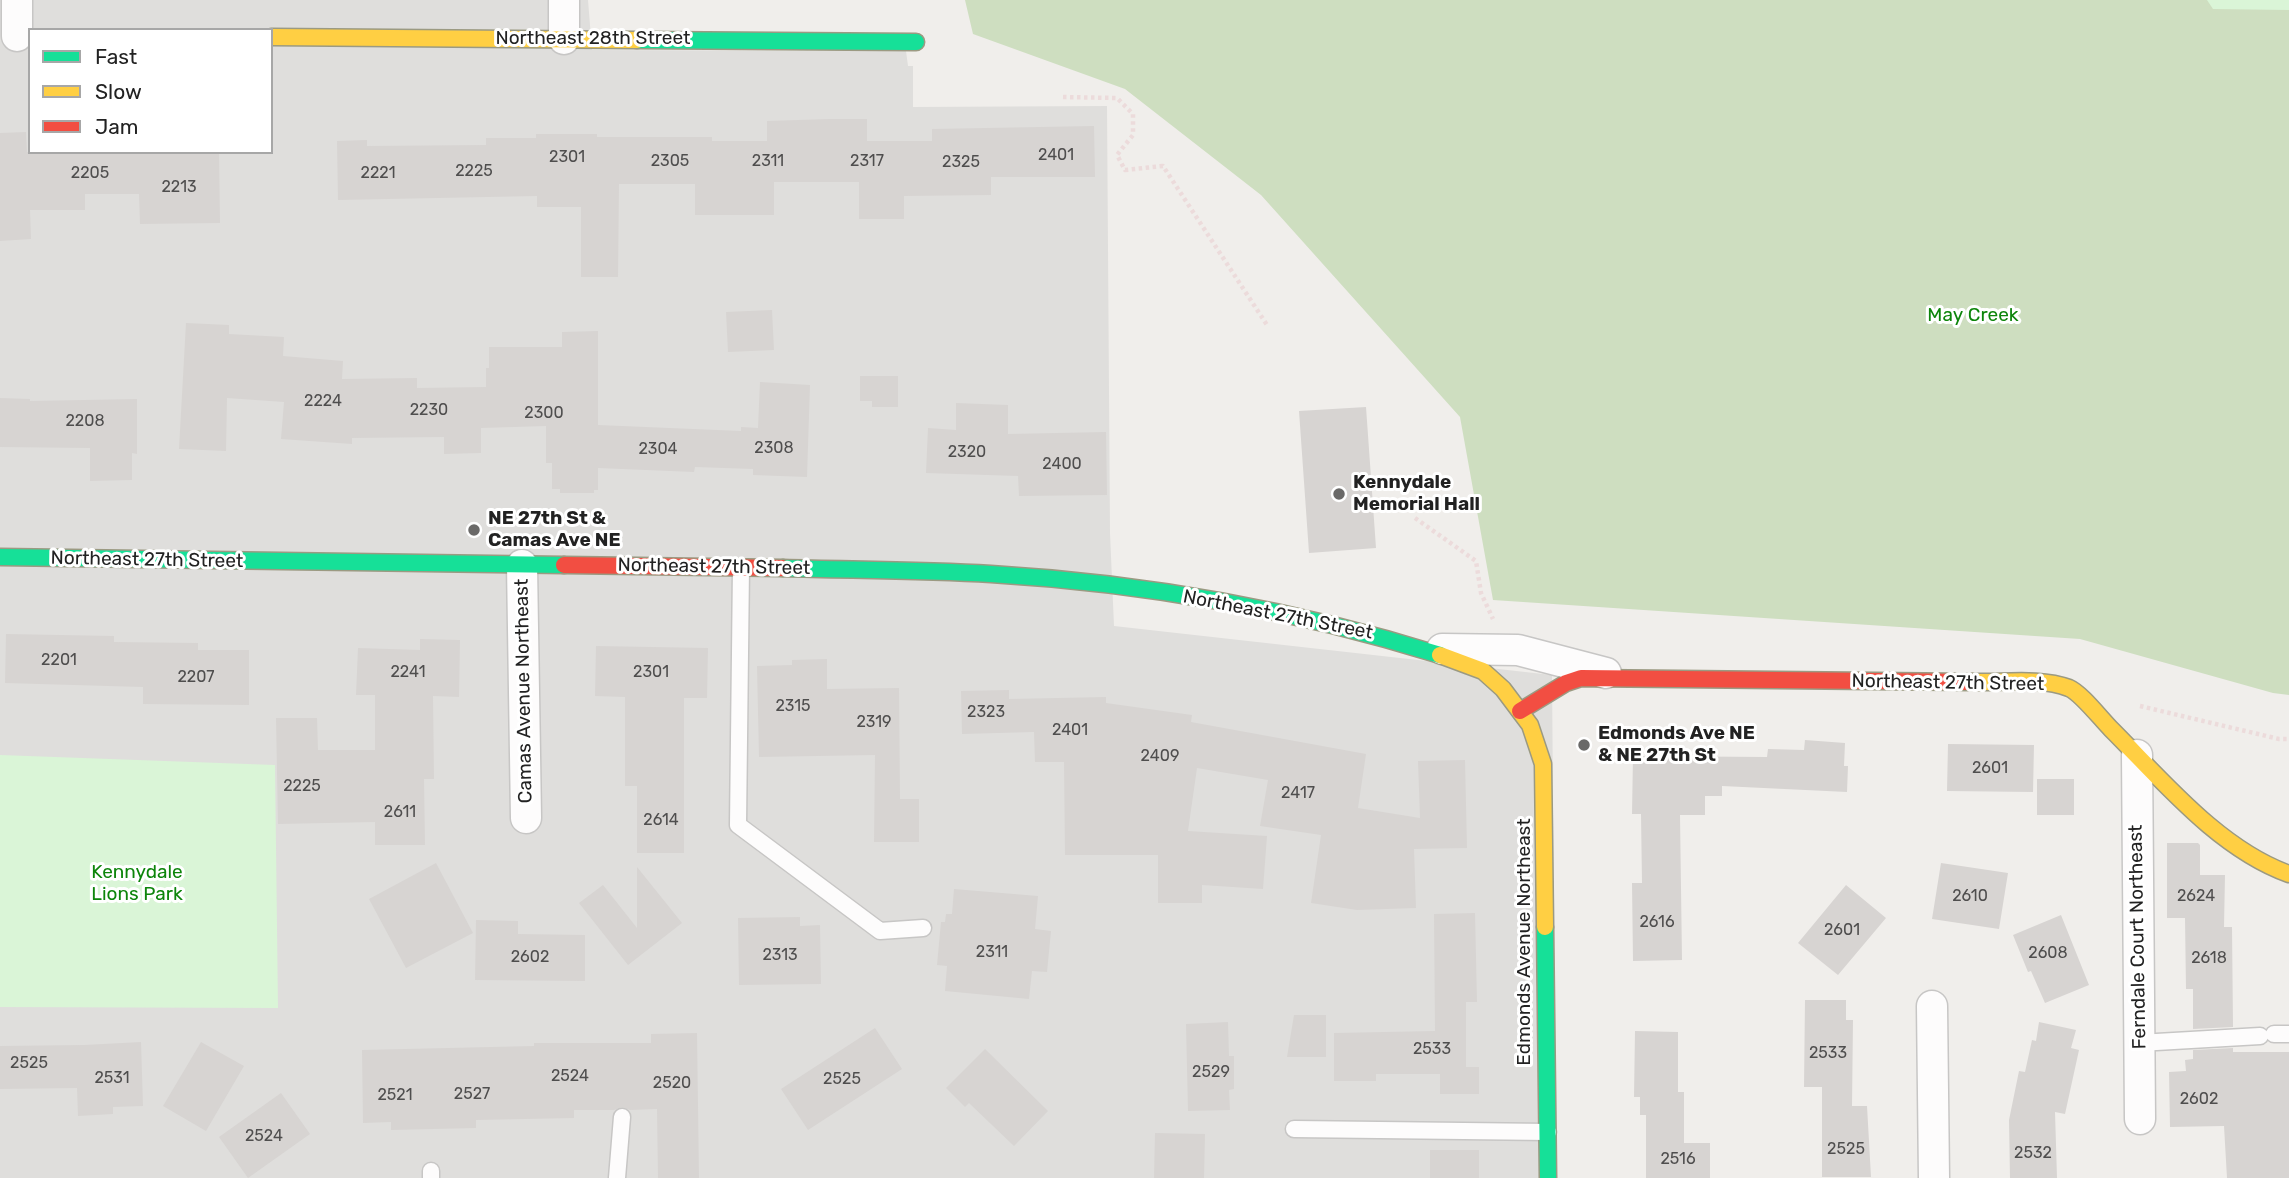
<!DOCTYPE html>
<style>
body{margin:0}
#map{position:relative;width:2289px;height:1178px;overflow:hidden;background:#f0eeeb;font-family:Rubik,sans-serif}
canvas{display:block}
.legend{position:absolute;left:28px;top:28px;width:245px;height:126px;box-sizing:border-box;background:#fff;border:2px solid #a7a7a7;margin:0;padding:9px 12px;list-style:none;font-size:21px;color:#222}
.legend li{display:flex;align-items:center;gap:14px;height:35px}
.legend b{width:35px;border:2px solid #a7a7a7}
</style>
<div id="map">
<canvas width="2289" height="1178"></canvas>
<ul class="legend">
<li><b style="height:9px;background:#16e098"></b>Fast</li>
<li><b style="height:9px;background:#ffcf43"></b>Slow</li>
<li><b style="height:9px;background:#f24e42"></b>Jam</li>
</ul>
</div>
<script>
const ctx = document.querySelector('canvas').getContext('2d');
ctx.lineJoin = 'round';
function paint(path, color) { ctx.fillStyle = color; ctx.fill(path, 'evenodd'); }
function trace(path, color, width, dash) { ctx.strokeStyle = color; ctx.lineWidth = width; ctx.lineCap = dash ? 'butt' : 'round'; ctx.setLineDash(dash || []); ctx.stroke(path); }
function drawText(font, color, halo, rows, align = 'center') {
  ctx.font = font + ' Rubik,sans-serif'; ctx.lineWidth = 6; ctx.setLineDash([]); ctx.textBaseline = 'middle'; ctx.strokeStyle = halo; ctx.fillStyle = color; for (const [text, x, y, turn = 0] of rows) {
    ctx.save(); ctx.translate(x, y); ctx.rotate((+turn || 0) * Math.PI / 180); ctx.textAlign = isNaN(turn) ? turn : align; if (halo) ctx.strokeText(text, 0, 0); ctx.fillText(text, 0, 0); ctx.restore();
  }
}
const residential = new Path2D(`
 M 0,0 L 588,0 L 592,50 L 906,51 L 908,66 L 913,66 L 913,107 L 1107,106 L 1110,533 L 1114,626 L 1552,675 L 1556,1178 L 0,1178 ZM 30,30 L 271,30 L 271,152 L 30,152 Z`);
const forest = new Path2D(`
 M 965,0 L 2289,0 L 2289,695 L 2273,693 L 2080,639 L 1493,600 L 1460,417 L 1261,195 L 1125,89 L 973,34 Z`);
const park = new Path2D(`
 M 2207,0 L 2289,0 L 2289,10 L 2213,9 Z
 M 0,755 L 275,765 L 278,1008 L 0,1007 Z`);
const building = new Path2D(`
 M 829,119 L 867,119 L 867,141 L 932,141 L 932,129 L 1094,126 L 1095,177 L 991,177 L 991,195 L 904,196 L 904,219 L 859,219 L 859,182 L 774,182 L 774,215 L 695,215 L 695,184 L 619,184 L 618,277 L 581,277 L 581,207 L 537,207 L 537,196 L 338,200 L 337,141 L 367,140 L 367,146 L 486,145 L 486,138 L 536,138 L 536,134 L 597,134 L 597,137 L 712,137 L 712,141 L 767,141 L 767,121 Z
 M 26,132 L 27,152 L 219,152 L 220,223 L 140,224 L 139,194 L 85,194 L 85,210 L 30,210 L 31,239 L 0,241 L 0,133 Z
 M 772,310 L 774,350 L 728,352 L 726,312 Z
 M 186,323 L 229,325 L 229,334 L 284,337 L 283,356 L 343,361 L 342,379 L 417,378 L 417,388 L 486,387 L 486,368 L 489,368 L 489,347 L 562,347 L 562,332 L 598,331 L 598,425 L 741,431 L 741,427 L 758,428 L 760,382 L 810,385 L 807,477 L 753,475 L 753,469 L 695,467 L 694,472 L 598,468 L 598,490 L 594,490 L 594,493 L 560,493 L 560,489 L 552,489 L 552,463 L 546,463 L 546,426 L 481,428 L 481,453 L 444,454 L 444,437 L 352,438 L 352,444 L 281,439 L 284,402 L 227,398 L 226,451 L 179,449 Z
 M 860,376 L 898,376 L 898,407 L 872,407 L 872,401 L 860,401 Z
 M 0,398 L 30,399 L 30,401 L 137,399 L 137,454 L 132,453 L 132,480 L 90,481 L 90,448 L 0,447 Z
 M 956,403 L 1008,405 L 1008,434 L 1106,432 L 1107,495 L 1019,496 L 1018,476 L 926,473 L 928,428 L 956,430 Z
 M 1366,407 L 1376,548 L 1309,553 L 1299,411 Z
 M 6,634 L 114,636 L 114,642 L 198,643 L 198,650 L 249,650 L 249,705 L 143,704 L 143,687 L 5,683 Z
 M 420,639 L 460,640 L 459,697 L 433,696 L 434,779 L 424,779 L 425,845 L 375,845 L 375,822 L 278,824 L 276,718 L 317,718 L 318,750 L 375,750 L 375,695 L 356,695 L 358,648 L 420,650 Z
 M 596,646 L 708,648 L 707,698 L 684,698 L 684,853 L 637,853 L 637,786 L 625,786 L 625,697 L 595,696 Z
 M 827,659 L 827,689 L 899,688 L 900,799 L 919,799 L 919,842 L 874,842 L 875,755 L 759,757 L 757,666 L 792,665 L 792,660 Z
 M 1009,690 L 1009,699 L 1106,697 L 1106,703 L 1192,715 L 1191,722 L 1366,754 L 1358,808 L 1420,818 L 1418,761 L 1465,760 L 1467,848 L 1414,849 L 1416,908 L 1357,910 L 1311,903 L 1321,835 L 1260,826 L 1268,780 L 1197,768 L 1188,831 L 1267,836 L 1263,889 L 1202,885 L 1202,903 L 1158,903 L 1158,855 L 1065,855 L 1064,762 L 1035,762 L 1034,732 L 962,734 L 961,691 Z
 M 1805,740 L 1845,743 L 1844,766 L 1848,766 L 1847,792 L 1722,786 L 1722,796 L 1705,796 L 1705,815 L 1680,815 L 1682,960 L 1633,961 L 1632,883 L 1642,883 L 1641,814 L 1632,814 L 1633,756 L 1767,757 L 1768,749 L 1804,750 Z
 M 1948,744 L 2034,745 L 2033,792 L 1947,791 Z
 M 2037,779 L 2074,779 L 2074,815 L 2037,815 Z
 M 2167,843 L 2198,843 L 2200,845 L 2200,875 L 2225,875 L 2224,927 L 2232,927 L 2233,1027 L 2193,1029 L 2193,989 L 2186,989 L 2185,918 L 2167,918 Z
 M 436,863 L 473,933 L 406,968 L 369,899 Z
 M 1941,863 L 2008,873 L 1999,929 L 1932,919 Z
 M 637,867 L 682,923 L 628,965 L 579,903 L 603,885 L 637,928 Z
 M 1846,885 L 1886,918 L 1838,975 L 1798,943 Z
 M 954,889 L 1038,896 L 1035,929 L 1051,931 L 1047,972 L 1032,971 L 1029,999 L 945,991 L 947,966 L 937,965 L 941,922 L 945,922 L 946,914 L 952,914 Z
 M 1475,913 L 1477,1002 L 1466,1002 L 1466,1067 L 1479,1067 L 1479,1094 L 1440,1094 L 1440,1074 L 1376,1074 L 1376,1081 L 1334,1081 L 1334,1033 L 1435,1031 L 1434,914 Z
 M 2061,915 L 2089,985 L 2045,1003 L 2031,971 L 2028,972 L 2013,935 Z
 M 800,917 L 800,926 L 820,925 L 821,984 L 739,985 L 738,918 Z
 M 476,920 L 518,921 L 518,934 L 585,935 L 585,981 L 475,980 Z
 M 1805,1000 L 1846,1000 L 1846,1020 L 1853,1020 L 1852,1106 L 1867,1106 L 1871,1177 L 1822,1177 L 1822,1087 L 1804,1087 Z
 M 1294,1015 L 1326,1015 L 1326,1057 L 1287,1057 Z
 M 1228,1022 L 1229,1056 L 1234,1056 L 1234,1089 L 1229,1090 L 1230,1110 L 1188,1111 L 1186,1024 Z
 M 2039,1022 L 2076,1030 L 2071,1048 L 2079,1050 L 2065,1114 L 2055,1112 L 2057,1178 L 2010,1178 L 2009,1120 L 2019,1071 L 2025,1072 L 2032,1040 L 2036,1041 Z
 M 875,1028 L 902,1069 L 808,1130 L 781,1089 Z
 M 1635,1031 L 1678,1032 L 1678,1092 L 1684,1092 L 1684,1143 L 1710,1143 L 1710,1178 L 1646,1178 L 1646,1115 L 1640,1115 L 1640,1097 L 1634,1097 Z
 M 697,1033 L 699,1178 L 658,1178 L 657,1109 L 630,1110 L 622,1107 L 614,1110 L 574,1110 L 574,1118 L 476,1120 L 476,1128 L 391,1130 L 391,1122 L 363,1123 L 362,1050 L 534,1046 L 534,1043 L 651,1043 L 651,1034 Z
 M 141,1042 L 143,1106 L 113,1107 L 113,1114 L 78,1116 L 77,1088 L 0,1089 L 0,1046 L 84,1045 Z
 M 201,1042 L 244,1066 L 206,1131 L 163,1106 Z
 M 2233,1048 L 2233,1052 L 2289,1052 L 2289,1178 L 2227,1178 L 2224,1126 L 2170,1127 L 2169,1072 L 2186,1071 L 2185,1060 L 2193,1059 L 2193,1050 Z
 M 985,1049 L 1048,1111 L 1014,1146 L 969,1103 L 965,1107 L 946,1088 Z
 M 281,1093 L 310,1134 L 248,1178 L 219,1137 Z
 M 1155,1133 L 1205,1134 L 1204,1178 L 1154,1178 Z
 M 1430,1150 L 1479,1150 L 1479,1178 L 1430,1178 Z`);
const path = new Path2D(`
 M 1063,97 L 1117,98 L 1133,114 L 1133,135 L 1117,155 L 1125,170 L 1163,166 L 1267,325
 M 1415,518 L 1476,561 L 1481,593 L 1493,619
 M 2140,706 L 2279,739 L 2289,739`);
const lane = new Path2D(`
 M 741,567 L 738,825 L 880,931 L 923,928
 M 2274,1034 L 2289,1034
 M 2139,1043 L 2260,1036
 M 1294,1129 L 1548,1132
 M 431,1178 L 431,1171
 M 617,1178 L 622,1117`);
const street = new Path2D(`
 M 17,0 L 17,36
 M 564,39 L 564,0
 M 522,565 L 526,818
 M 1442,649 L 1518,650 L 1606,673
 M 2137,755 L 2140,1119
 M 1932,1006 L 1934,1178`);
const fast = new Path2D(`
 M 637,40 L 916,42
 M 0,557 L 564,565
 M 783,568 C 852,570 922,570 991,574 C 1142,583 1296,610 1440,655
 M 1545,927 L 1548,1178`);
const slow = new Path2D(`
 M 271,37 L 637,40
 M 1440,655 L 1483,671 L 1503,689 L 1530,725 L 1543,764 L 1545,927
 M 1972,682 C 2003,683 2040,677 2069,688 C 2081,693 2101,719 2111,729 C 2163,781 2219,849 2289,874`);
const jam = new Path2D(`
 M 564,565 L 783,568
 M 1520,711 L 1566,683 L 1581,678 L 1972,682`);
const markers = [
 [1339,494,7,"#6a6968"],
 [474,530,7,"#6a6968"],
 [1584,745,7,"#6a6968"]
];
const numberNames = [
 ["2401",1056,155],
 ["2301",567,157],
 ["2305",670,161],
 ["2311",768,161],
 ["2317",867,161],
 ["2325",961,162],
 ["2225",474,171],
 ["2205",90,173],
 ["2221",378,173],
 ["2213",179,187],
 ["2224",323,401],
 ["2230",429,410],
 ["2300",544,413],
 ["2208",85,421],
 ["2308",774,448],
 ["2304",658,449],
 ["2320",967,452],
 ["2400",1062,464],
 ["2201",59,660],
 ["2241",408,672],
 ["2301",651,672],
 ["2207",196,677],
 ["2315",793,706],
 ["2323",986,712],
 ["2319",874,722],
 ["2401",1070,730],
 ["2409",1160,756],
 ["2601",1990,768],
 ["2225",302,786],
 ["2417",1298,793],
 ["2611",400,812],
 ["2614",661,820],
 ["2610",1970,896],
 ["2624",2196,896],
 ["2616",1657,922],
 ["2601",1842,930],
 ["2311",992,952],
 ["2608",2048,953],
 ["2313",780,955],
 ["2602",530,957],
 ["2618",2209,958],
 ["2533",1432,1049],
 ["2533",1828,1053],
 ["2525",29,1063],
 ["2529",1211,1072],
 ["2524",570,1076],
 ["2531",112,1078],
 ["2525",842,1079],
 ["2520",672,1083],
 ["2527",472,1094],
 ["2521",395,1095],
 ["2602",2199,1099],
 ["2524",264,1136],
 ["2525",1846,1149],
 ["2532",2033,1153],
 ["2516",1678,1159]
];
const streetNames = [
 ["Northeast 28th Street",593,39],
 ["Northeast 27th Street",147,560,1],
 ["Northeast 27th Street",714,567,1],
 ["Northeast 27th Street",1278,615,11],
 ["Northeast 27th Street",1948,683,1],
 ["Camas Avenue Northeast",524,691,-91],
 ["Ferndale Court Northeast",2138,937,-91],
 ["Edmonds Avenue Northeast",1525,942,-90]
];
const parkNames = [
 ["May Creek",1973,316],
 ["Kennydale",137,873],
 ["Lions Park",137,895]
];
const poiNames = [
 ["Kennydale",1353,483],
 ["Memorial Hall",1353,505],
 ["NE 27th St &",488,519],
 ["Camas Ave NE",488,541],
 ["Edmonds Ave NE",1598,734],
 ["& NE 27th St",1598,756]
];
paint(residential, '#dfdedc');
paint(forest, '#cedec0');
paint(park, '#daf5d7');
paint(building, '#d7d4d2');
trace(lane, '#c7c6c5', 19);
trace(street, '#c7c6c5', 33);
trace(fast, '#9b9a82', 19);
trace(slow, '#9b9a82', 19);
trace(jam, '#9b9a82', 19);
trace(path, '#ecdbdb', 4.5, [3.5, 3.5]);
trace(lane, '#fdfcfc', 16);
trace(street, '#fdfcfc', 30);
trace(fast, '#16e098', 16);
trace(slow, '#ffcf43', 16);
trace(jam, '#f24e42', 16);
for (const [x, y, r, color] of markers) { const dot = new Path2D(); dot.arc(x, y, r, 0, 2 * Math.PI); ctx.fillStyle = color; ctx.fill(dot); trace(dot, '#fff', 2.5); }
drawText('16px', '#4f4e4e', null, numberNames);
drawText('19px', '#222', '#fff', streetNames);
drawText('19px', '#0d850b', '#fff', parkNames);
drawText('bold 19px', '#222', '#fff', poiNames, 'left');
</script>
